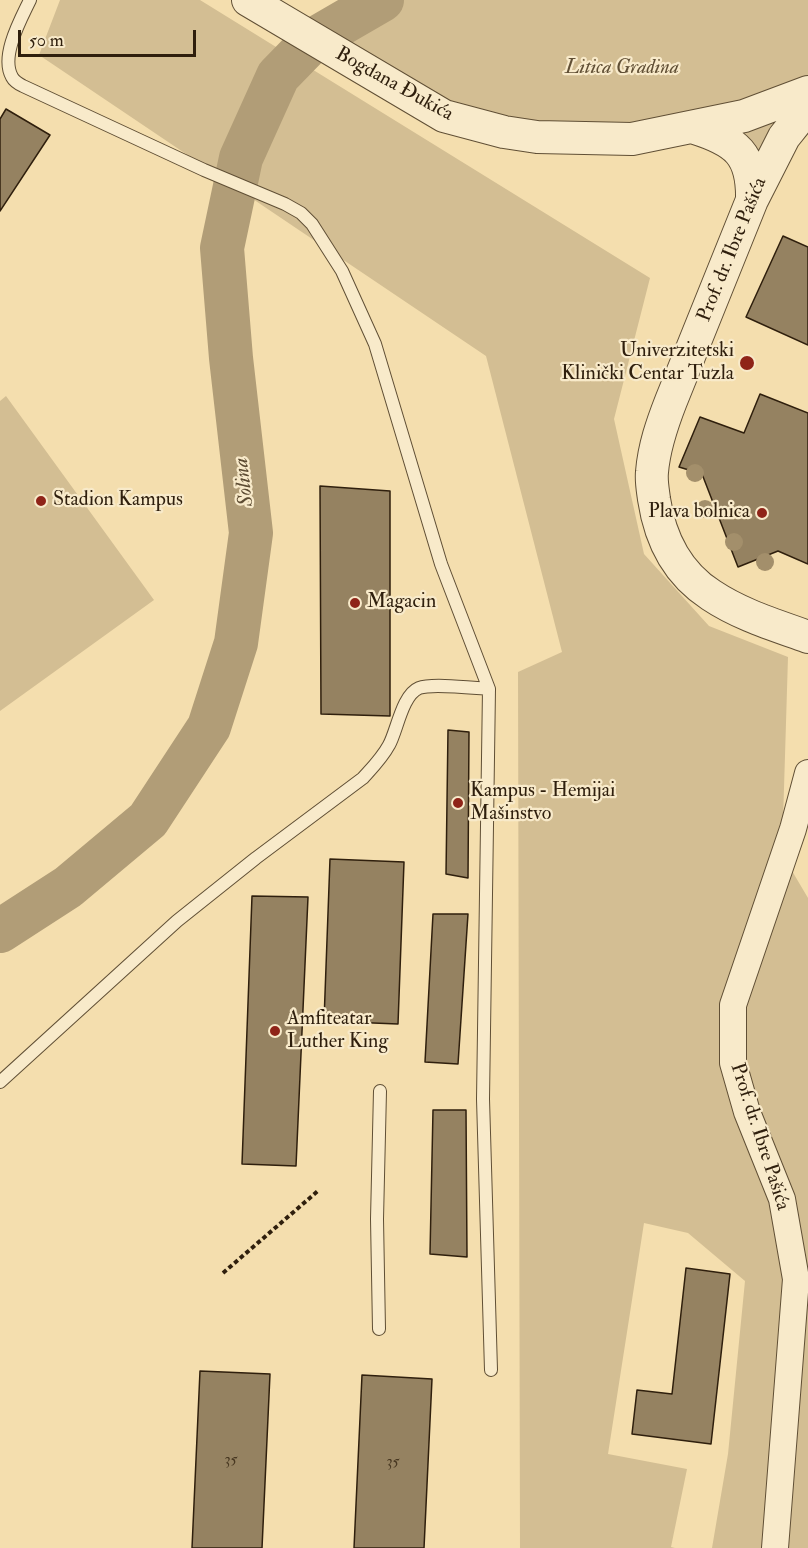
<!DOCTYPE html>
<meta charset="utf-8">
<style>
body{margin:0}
#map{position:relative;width:808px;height:1548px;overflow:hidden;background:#f4deae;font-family:"IM FELL Double Pica",serif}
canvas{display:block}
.scale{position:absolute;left:18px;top:30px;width:178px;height:27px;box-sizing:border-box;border:3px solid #2f1f0d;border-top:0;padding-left:8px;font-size:18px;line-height:21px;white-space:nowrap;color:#2f1f0d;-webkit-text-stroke:4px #f8eaca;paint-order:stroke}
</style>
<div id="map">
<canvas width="808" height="1548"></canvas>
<div class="scale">50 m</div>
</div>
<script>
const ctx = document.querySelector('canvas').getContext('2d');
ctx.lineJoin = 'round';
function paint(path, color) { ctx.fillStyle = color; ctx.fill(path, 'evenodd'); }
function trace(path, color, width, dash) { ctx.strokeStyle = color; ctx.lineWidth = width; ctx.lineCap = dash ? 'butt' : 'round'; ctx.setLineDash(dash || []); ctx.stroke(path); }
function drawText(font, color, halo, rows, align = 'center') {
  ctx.font = font + ' "IM FELL Double Pica",serif'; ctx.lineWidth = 4.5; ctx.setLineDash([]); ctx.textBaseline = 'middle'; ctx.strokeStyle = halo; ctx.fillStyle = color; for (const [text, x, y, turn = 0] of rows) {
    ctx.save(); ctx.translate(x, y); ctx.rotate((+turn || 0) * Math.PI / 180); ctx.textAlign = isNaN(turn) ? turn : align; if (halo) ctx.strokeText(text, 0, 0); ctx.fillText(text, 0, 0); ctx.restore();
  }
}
const green = new Path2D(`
 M 60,0 L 200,0 L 650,278 L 614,419 L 644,554 L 709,626 L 788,657 L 782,854 L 808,898 L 808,1548 L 712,1548 L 728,1454 L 745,1281 L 688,1233 L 644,1223 L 608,1454 L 687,1469 L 671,1547 L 675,1548 L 520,1548 L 518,672 L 562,652 L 486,356 L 39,55 Z
 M 382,0 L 808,0 L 808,92 L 744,116 L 504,132 L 313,40 Z
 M 787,109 L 760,167 L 733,136 Z
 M 6,396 L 154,600 L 0,711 L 0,401 Z`);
const river = new Path2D(`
 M 0,931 L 68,887 L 148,820 L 209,727 L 236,643 L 251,533 L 231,358 L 222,248 L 241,158 L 278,76 L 313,40 L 382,0`);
const building = new Path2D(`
 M 6,109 L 50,135 L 0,211 L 0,119 Z
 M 783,236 L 808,247 L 808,345 L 746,317 Z
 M 760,394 L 808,413 L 808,564 L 778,551 L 738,567 L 702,474 L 679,467 L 700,417 L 744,433 Z
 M 320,486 L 390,491 L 390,716 L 321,714 Z
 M 448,730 L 469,732 L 468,878 L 446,874 Z
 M 330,859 L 404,862 L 398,1024 L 324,1021 Z
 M 252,896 L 308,897 L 296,1166 L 242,1164 Z
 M 433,914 L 468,914 L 458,1064 L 425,1062 Z
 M 433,1110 L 466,1110 L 467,1257 L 430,1254 Z
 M 686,1268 L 730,1274 L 711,1444 L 632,1434 L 637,1390 L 672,1394 Z
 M 200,1371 L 270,1374 L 262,1548 L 192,1548 Z
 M 362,1375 L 432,1379 L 424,1548 L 354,1548 Z`);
const path = new Path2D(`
 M 223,1273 L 319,1190`);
const service = new Path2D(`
 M 30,0 C 21,19 0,56 12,77 C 14,81 19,84 23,86 L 204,170 L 285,204 L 301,213 L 312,224 L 342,271 L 375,344 L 441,564 L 489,689
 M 0,1082 L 177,921 L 256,858 L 363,778 C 372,768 382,758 389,745 C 397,731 402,695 419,688 C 432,683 473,688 489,689 L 483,1099 L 491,1370
 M 379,1329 L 377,1219 L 380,1091`);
const minor = new Path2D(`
 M 775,1548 L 796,1279 L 782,1199 L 747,1112 L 733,1063 L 733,1005 L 793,829 L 808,773`);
const tertiary = new Path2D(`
 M 248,0 L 444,116 L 504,132 L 537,137 L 632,139 L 744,116 L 808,92
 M 808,107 L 784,137 L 752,200 L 671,401 C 662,424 654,447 652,472 C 651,481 653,491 654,499 C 660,539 677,573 711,595 C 741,615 775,625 808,637
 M 695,128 C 736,141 753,154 752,200`);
const trees = [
 [695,473],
 [705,509],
 [734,542],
 [765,562]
];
const markers = [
 [747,363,8,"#8f2418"],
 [41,501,6,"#8f2418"],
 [762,513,6,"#8f2418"],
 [355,603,6,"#8f2418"],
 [458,803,6,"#8f2418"],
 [275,1031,6,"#8f2418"]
];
const numberNames = [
 ["35",231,1461],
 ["35",393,1463]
];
const parkNames = [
 ["Litica Gradina",622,69]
];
const streetNames = [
 ["Bogdana Đukića",394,85,29],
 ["Prof. dr. Ibre Pašića",733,250,-68],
 ["Prof. dr. Ibre Pašića",759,1137,72]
];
const poiNames = [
 ["Univerzitetski",734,352,"right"],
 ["Klinički Centar Tuzla",734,375,"right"],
 ["Stadion Kampus",53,501],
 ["Plava bolnica",750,513,"right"],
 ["Magacin",367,603],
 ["Kampus - Hemijai",470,792],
 ["Mašinstvo",470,815],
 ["Amfiteatar",287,1020],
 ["Luther King",287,1043]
];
const waterNames = [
 ["Solina",245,482,-97]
];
paint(green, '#d3be93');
trace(river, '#b19d77', 44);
paint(building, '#958261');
trace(building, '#2f1f0d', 1.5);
trace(service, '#604f35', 14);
trace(minor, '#604f35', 28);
trace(tertiary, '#604f35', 34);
trace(path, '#2f1f0d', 4, [4.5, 3]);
trace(service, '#f8eaca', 12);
trace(minor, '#f8eaca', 26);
trace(tertiary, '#f8eaca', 32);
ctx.fillStyle = '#a38f6b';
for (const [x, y] of trees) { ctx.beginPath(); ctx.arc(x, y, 9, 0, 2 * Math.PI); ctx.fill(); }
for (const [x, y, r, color] of markers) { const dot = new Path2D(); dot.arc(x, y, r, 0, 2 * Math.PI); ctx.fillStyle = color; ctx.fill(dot); trace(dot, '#f8eaca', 2); }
drawText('16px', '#483822', null, numberNames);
drawText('italic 20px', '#604f35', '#f8eaca', parkNames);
drawText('20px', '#2f1f0d', '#f8eaca', streetNames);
drawText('20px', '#2f1f0d', '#f8eaca', poiNames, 'left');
drawText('italic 21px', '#5c4b32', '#f8eaca', waterNames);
</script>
